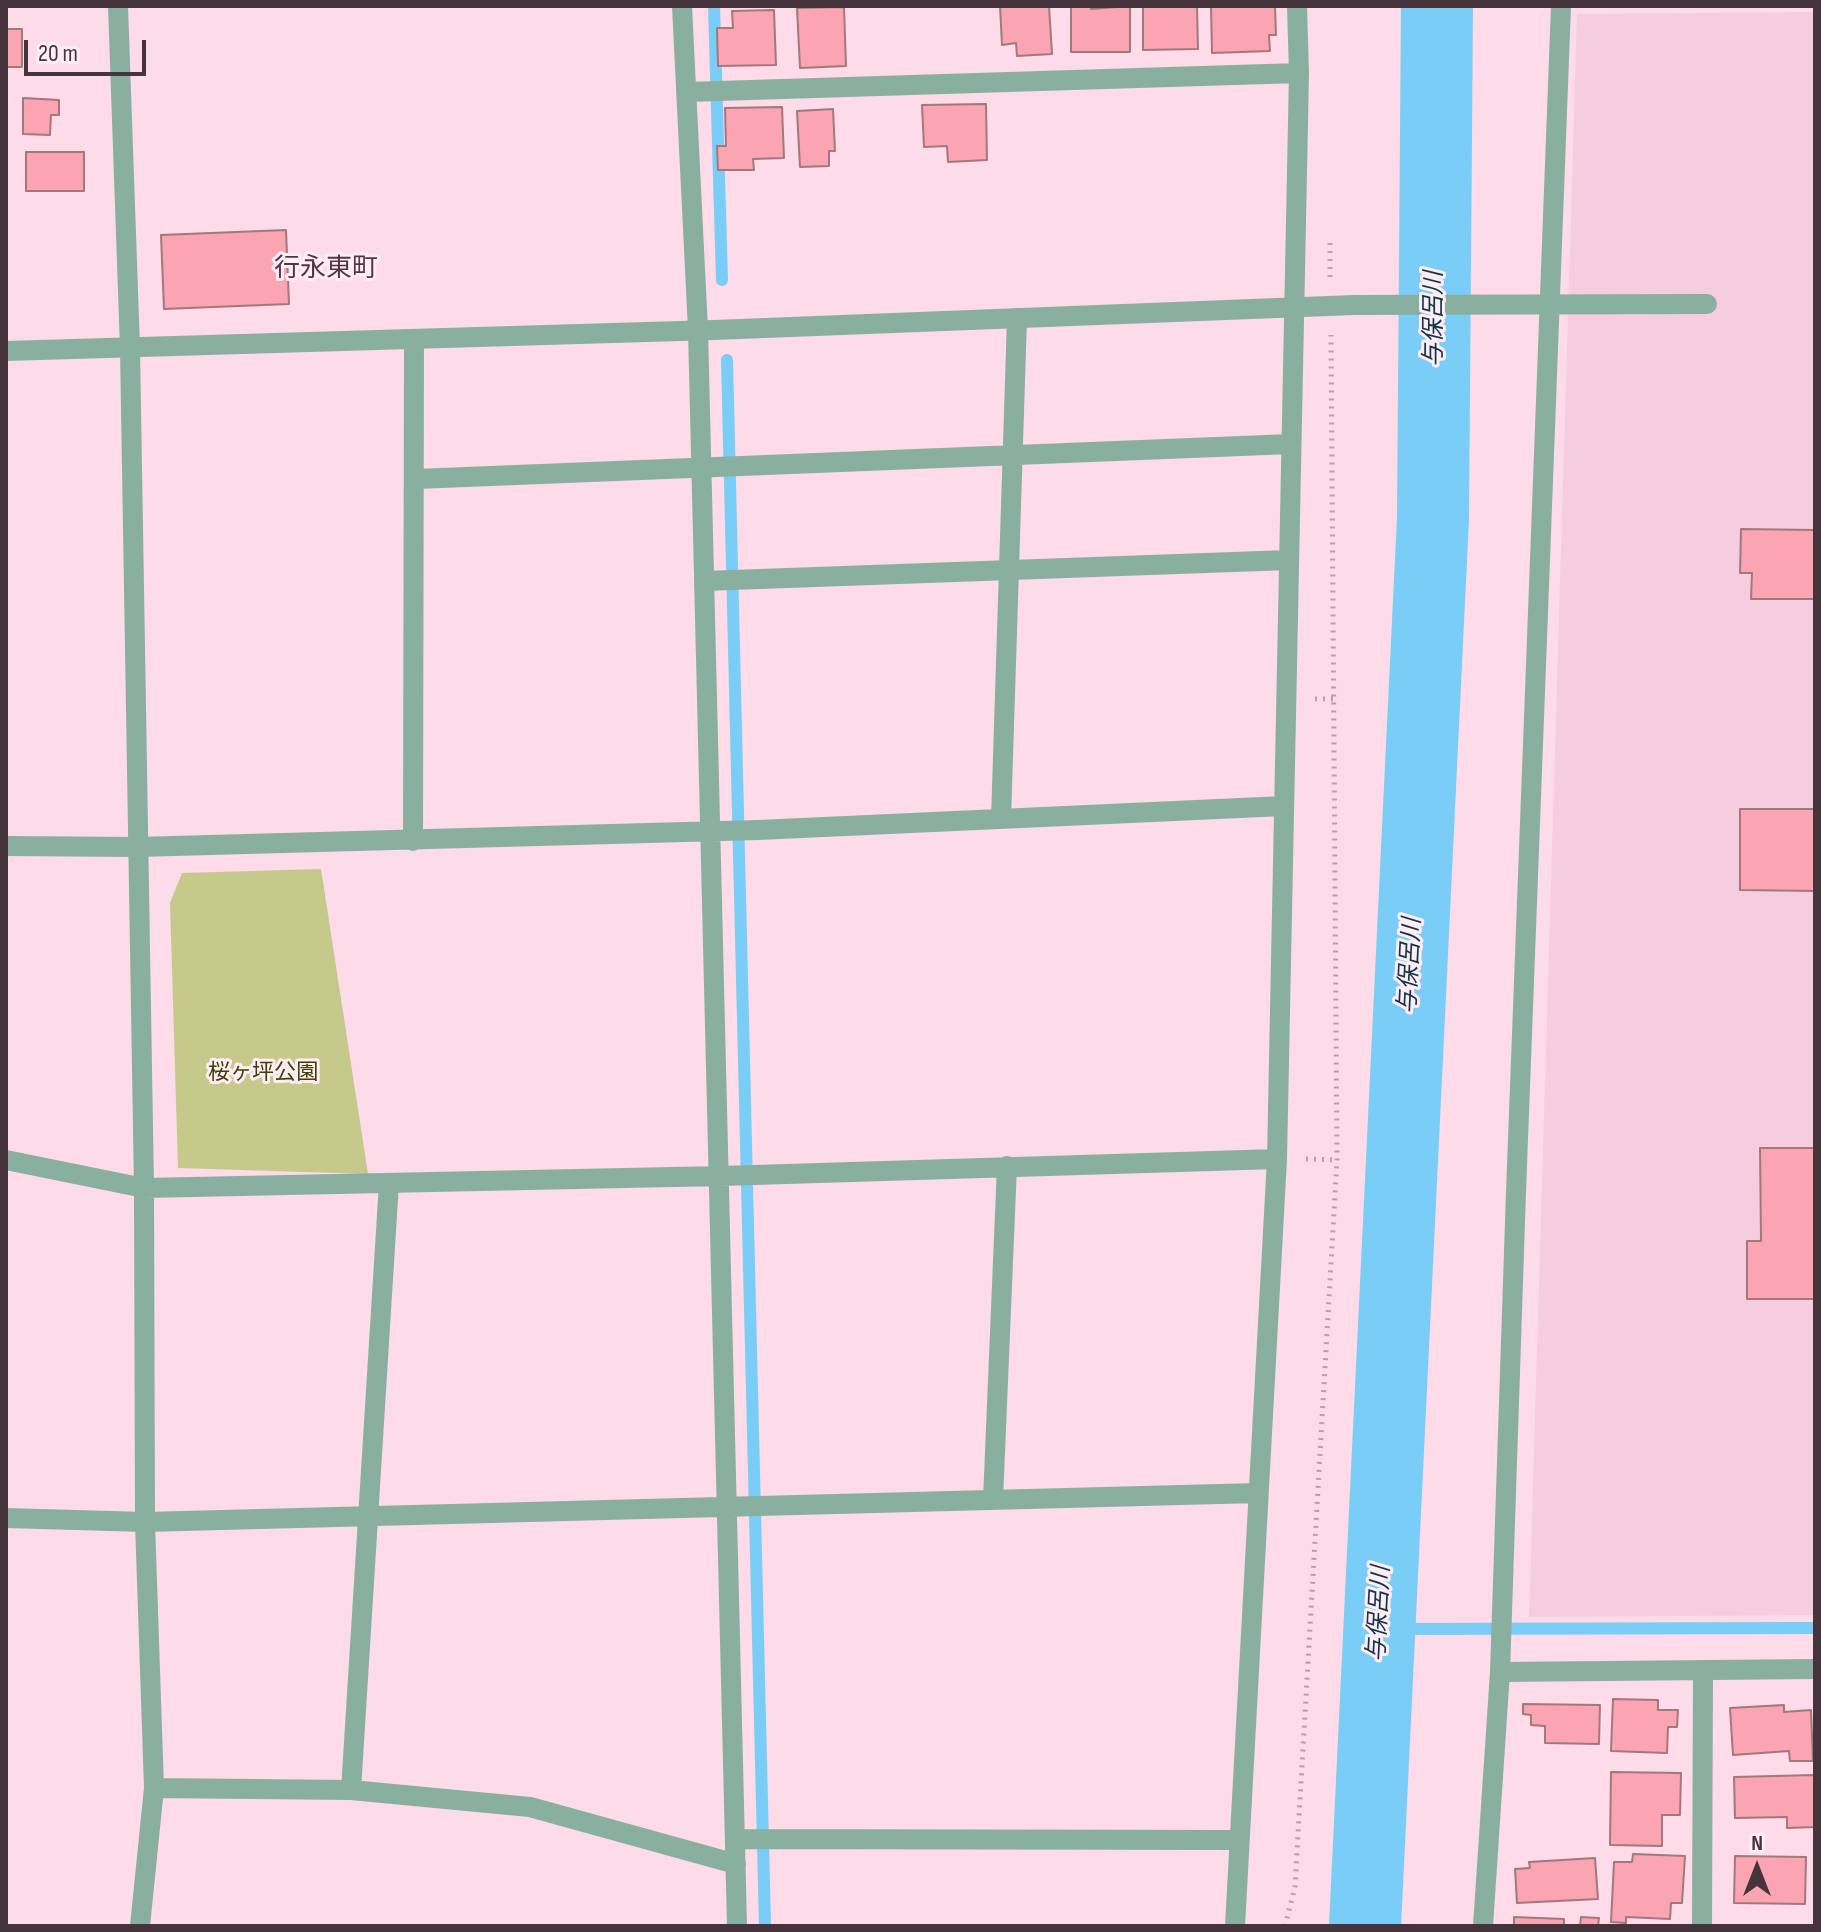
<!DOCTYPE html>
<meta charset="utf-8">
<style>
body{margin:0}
#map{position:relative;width:1821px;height:1932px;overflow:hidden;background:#fddbe9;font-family:"Sofia Sans Condensed",sans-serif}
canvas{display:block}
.frame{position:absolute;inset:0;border:8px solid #45343c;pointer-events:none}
.north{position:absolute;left:1717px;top:1828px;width:80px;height:80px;-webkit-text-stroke:6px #ffedf5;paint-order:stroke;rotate:0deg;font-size:22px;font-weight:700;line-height:32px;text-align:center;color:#45343c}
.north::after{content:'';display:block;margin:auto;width:28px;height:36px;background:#45343c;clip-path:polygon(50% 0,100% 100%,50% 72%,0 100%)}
.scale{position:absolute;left:24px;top:40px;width:122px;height:36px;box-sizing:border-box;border:4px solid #45343c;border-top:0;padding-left:10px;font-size:24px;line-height:28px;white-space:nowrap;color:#45343c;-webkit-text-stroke:6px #ffedf5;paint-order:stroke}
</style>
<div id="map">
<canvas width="1821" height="1932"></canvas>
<div class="frame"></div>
<div class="north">N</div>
<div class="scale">20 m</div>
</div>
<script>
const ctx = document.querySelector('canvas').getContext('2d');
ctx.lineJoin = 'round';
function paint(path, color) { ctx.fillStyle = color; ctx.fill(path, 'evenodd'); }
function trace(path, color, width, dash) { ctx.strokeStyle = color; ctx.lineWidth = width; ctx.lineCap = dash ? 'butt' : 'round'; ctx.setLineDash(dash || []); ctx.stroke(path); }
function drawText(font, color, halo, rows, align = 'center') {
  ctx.font = font + ' "Sofia Sans Condensed","Noto Sans JP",sans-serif'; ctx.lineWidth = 6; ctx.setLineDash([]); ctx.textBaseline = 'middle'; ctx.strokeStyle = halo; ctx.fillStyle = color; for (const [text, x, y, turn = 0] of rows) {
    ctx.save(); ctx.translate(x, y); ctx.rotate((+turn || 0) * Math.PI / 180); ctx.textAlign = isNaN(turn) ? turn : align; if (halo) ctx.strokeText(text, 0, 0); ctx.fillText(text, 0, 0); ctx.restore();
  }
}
const built = new Path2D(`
 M 1815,12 L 1815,1615 L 1529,1617 L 1577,14 Z`);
const green = new Path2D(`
 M 321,869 L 368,1174 L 178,1168 L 170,903 L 182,873 Z`);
const stream = new Path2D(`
 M 714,6 L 722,280
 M 727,360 L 765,1926
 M 1380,1629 L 1815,1628`);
const river = new Path2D(`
 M 1365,1926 L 1433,518 L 1437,6`);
const building = new Path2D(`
 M 1000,6 L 1049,6 L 1052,54 L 1017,56 L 1016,43 L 1002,45 Z
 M 1071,6 L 1091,6 L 1091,9 L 1130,6 L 1130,52 L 1071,52 Z
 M 1143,6 L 1197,6 L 1198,49 L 1143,50 Z
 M 1211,6 L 1275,6 L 1276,35 L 1269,35 L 1270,51 L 1212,53 Z
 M 844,7 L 846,66 L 800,68 L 797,8 Z
 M 774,10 L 776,65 L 718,66 L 717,28 L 733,28 L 732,11 Z
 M 6,29 L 22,29 L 22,67 L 6,67 Z
 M 23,98 L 59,100 L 59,115 L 51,115 L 50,135 L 23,134 Z
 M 986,104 L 987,160 L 948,162 L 947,146 L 924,147 L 922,105 Z
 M 782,107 L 784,158 L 753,159 L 754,170 L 718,170 L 717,146 L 726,146 L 725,108 Z
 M 833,109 L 835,151 L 829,151 L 829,166 L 800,167 L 797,111 Z
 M 26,152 L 84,152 L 84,191 L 26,191 Z
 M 286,230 L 289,304 L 164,309 L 161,235 Z
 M 1741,529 L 1815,530 L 1815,599 L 1751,599 L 1752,573 L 1740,573 Z
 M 1740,809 L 1815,809 L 1815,891 L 1740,890 Z
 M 1760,1148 L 1815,1148 L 1815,1299 L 1747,1299 L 1747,1241 L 1761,1241 Z
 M 1613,1699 L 1658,1700 L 1658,1710 L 1678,1710 L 1677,1727 L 1668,1727 L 1667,1753 L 1611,1751 Z
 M 1523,1704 L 1600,1705 L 1599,1744 L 1545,1743 L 1545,1726 L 1531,1725 L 1531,1715 L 1523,1714 Z
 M 1784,1705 L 1784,1712 L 1811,1710 L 1813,1761 L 1790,1761 L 1789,1751 L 1733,1755 L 1730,1708 Z
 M 1611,1772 L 1681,1773 L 1680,1815 L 1662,1815 L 1662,1846 L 1610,1845 Z
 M 1815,1775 L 1815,1827 L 1787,1828 L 1787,1817 L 1735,1818 L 1734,1777 Z
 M 1633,1854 L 1685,1856 L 1682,1903 L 1671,1903 L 1670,1919 L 1626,1917 L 1626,1923 L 1611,1922 L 1614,1862 L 1632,1862 Z
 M 1735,1856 L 1806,1857 L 1805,1904 L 1734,1903 Z
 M 1595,1858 L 1598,1899 L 1517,1903 L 1515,1869 L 1530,1868 L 1529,1862 Z
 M 1514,1917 L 1564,1919 L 1564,1926 L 1514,1926 Z
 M 1581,1917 L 1599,1918 L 1598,1926 L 1580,1926 Z`);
const path = new Path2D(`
 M 1330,243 L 1330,277
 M 1315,699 L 1335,699
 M 1306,1159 L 1337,1160
 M 1285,1926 L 1295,1887 L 1337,1160 L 1331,335`);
const minor = new Path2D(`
 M 118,6 L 130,348 L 144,1188 L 145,1522 L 154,1788 L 140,1926
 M 682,6 L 698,330 L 737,1926
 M 686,92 L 1299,73
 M 416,479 L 1291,444
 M 704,581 L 1289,560
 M 1001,819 L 1017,318
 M 413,841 L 414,339
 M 6,846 L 137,847 L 758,830 L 1284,806
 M 6,1160 L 144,1188 L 721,1176 L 1277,1159
 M 993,1500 L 1007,1166
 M 6,1518 L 145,1522 L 1258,1493
 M 1500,1672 L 1815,1669
 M 154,1788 L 351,1790 L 530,1807 L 736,1864
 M 351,1790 L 389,1183
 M 735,1839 L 1239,1840
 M 1235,1926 L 1277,1159 L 1299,73 L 1297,6
 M 1702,1926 L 1703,1670`);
const tertiary = new Path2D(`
 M 6,351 L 714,330 L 1354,305 L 1707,304
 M 1483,1926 L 1500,1672 L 1516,1192 L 1561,6`);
const parkNames = [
 ["桜ヶ坪公園",263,1073]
];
const waterNames = [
 ["与保呂川",1435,319,-90],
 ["与保呂川",1411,966,-87],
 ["与保呂川",1380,1614,-87]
];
const quarterNames = [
 ["行永東町",326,269]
];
paint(built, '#f5cddf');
paint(green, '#c5c98a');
trace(stream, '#79cdf6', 12);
trace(river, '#79cdf6', 72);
paint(building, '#faa5b1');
trace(building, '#a3787d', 2);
trace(path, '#b99da9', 5, [2, 6]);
trace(minor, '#89afa1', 20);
trace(tertiary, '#89afa1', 20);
drawText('22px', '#3e3f00', '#ffedf5', parkNames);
drawText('italic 24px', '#0f3546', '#ffedf5', waterNames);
drawText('26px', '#553443', '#ffedf5', quarterNames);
</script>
